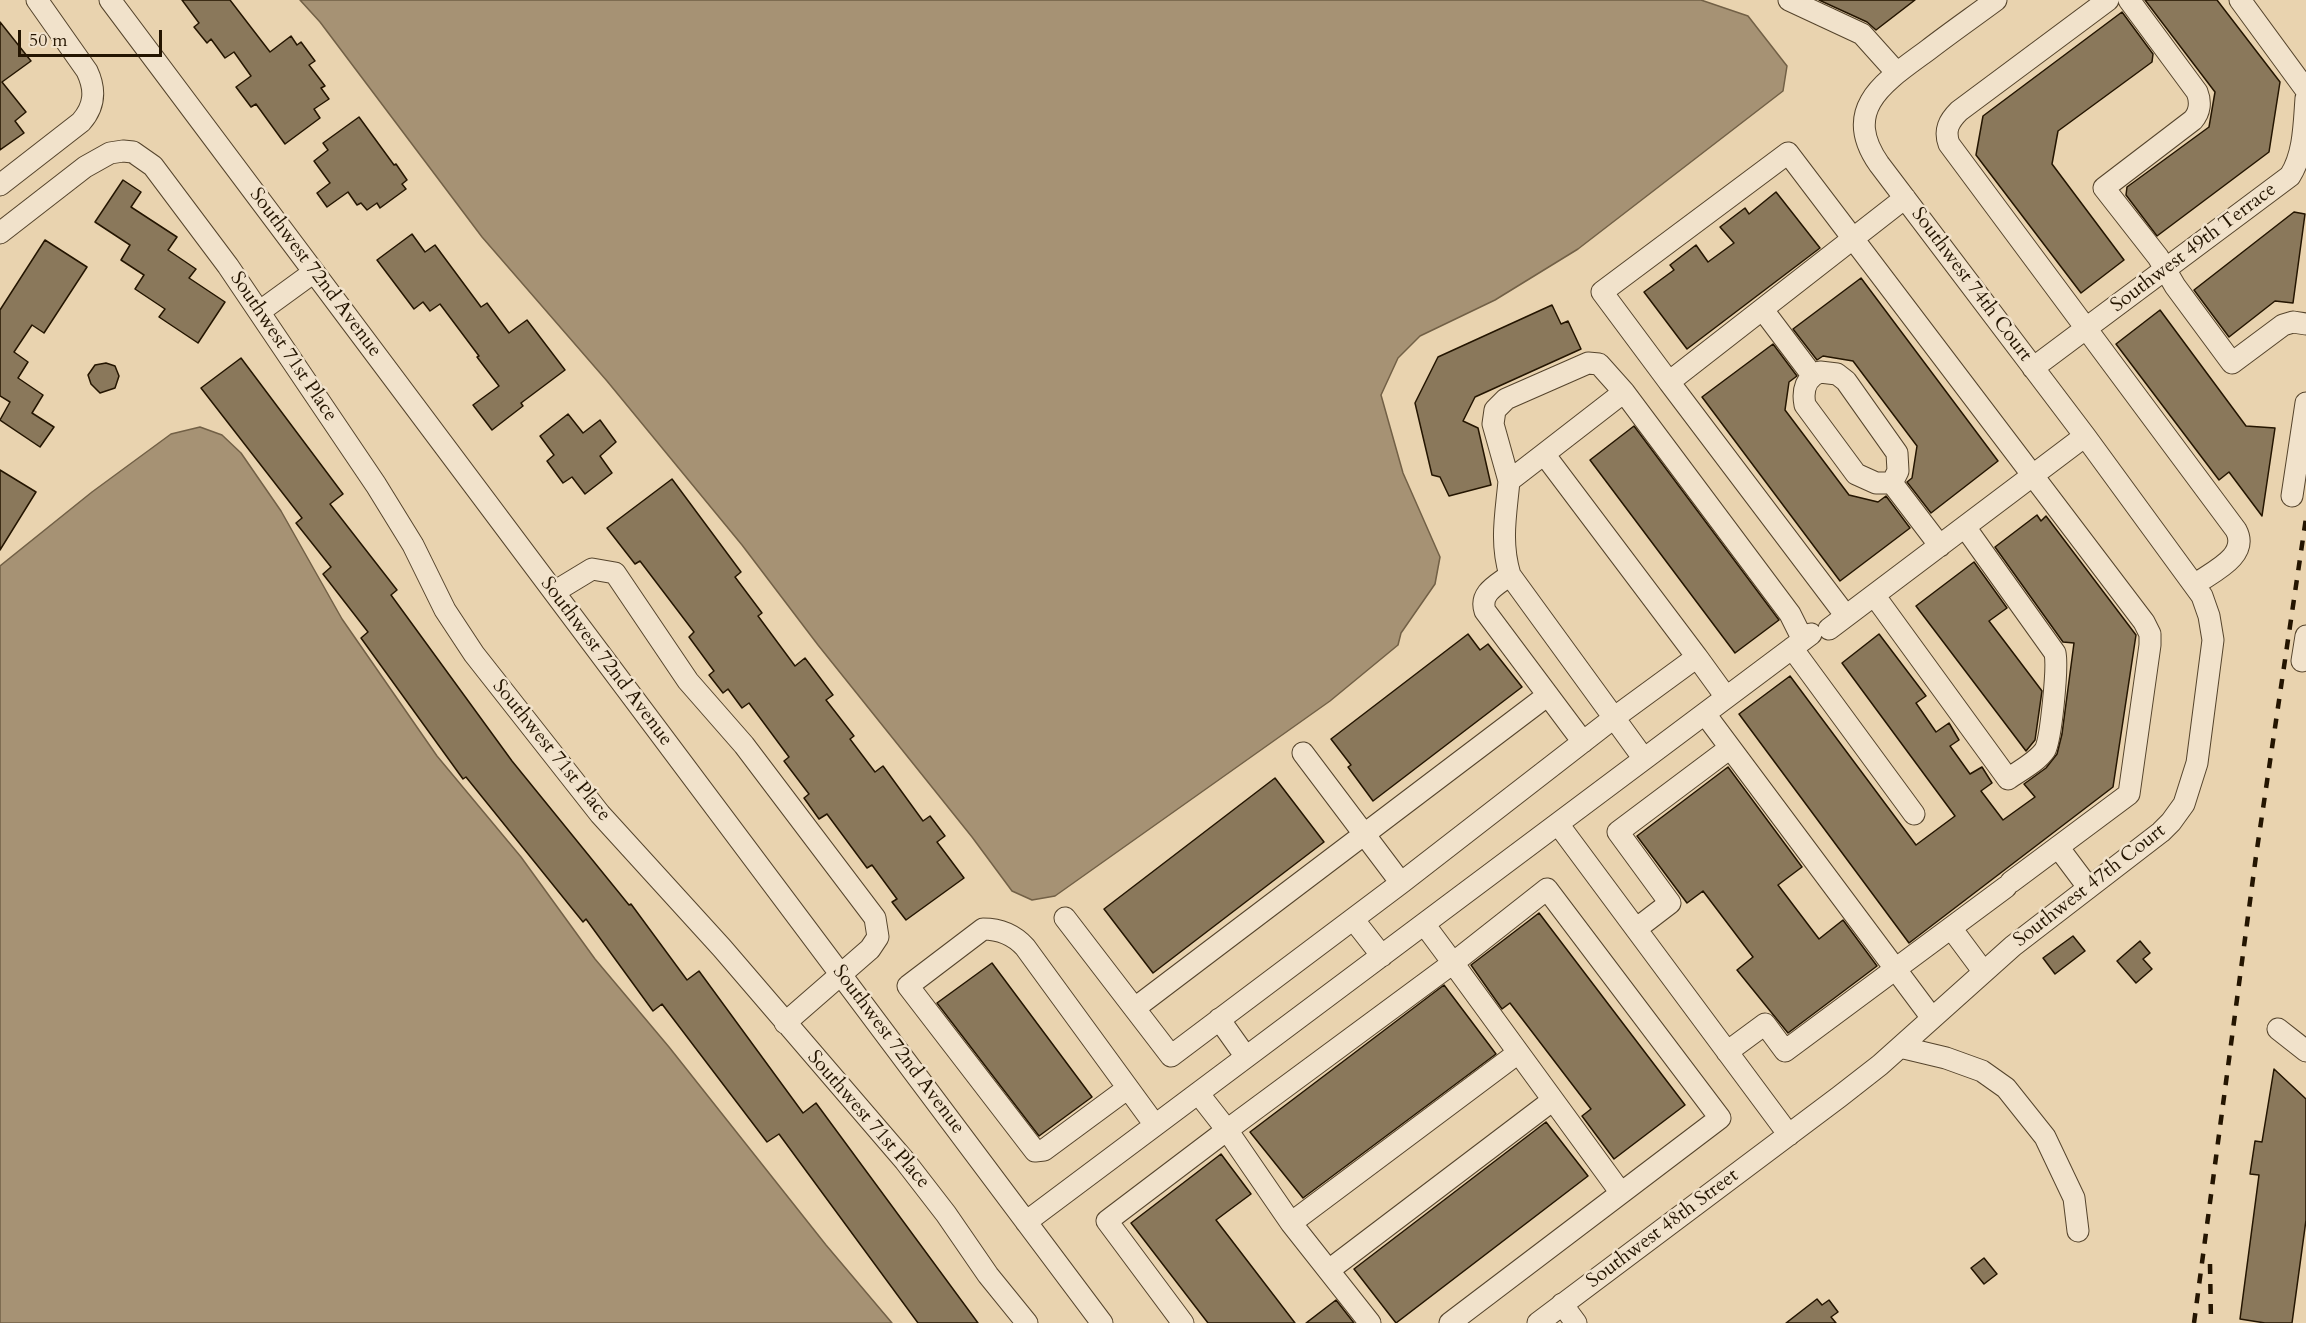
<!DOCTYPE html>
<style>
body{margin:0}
#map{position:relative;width:2306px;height:1323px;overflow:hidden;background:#e9d3af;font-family:Cardo,serif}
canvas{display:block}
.scale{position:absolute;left:18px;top:30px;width:144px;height:27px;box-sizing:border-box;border:3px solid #241501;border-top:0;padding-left:8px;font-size:18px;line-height:21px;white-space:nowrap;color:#241501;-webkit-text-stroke:4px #f1e2cb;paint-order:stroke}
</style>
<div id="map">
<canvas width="2306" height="1323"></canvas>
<div class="scale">50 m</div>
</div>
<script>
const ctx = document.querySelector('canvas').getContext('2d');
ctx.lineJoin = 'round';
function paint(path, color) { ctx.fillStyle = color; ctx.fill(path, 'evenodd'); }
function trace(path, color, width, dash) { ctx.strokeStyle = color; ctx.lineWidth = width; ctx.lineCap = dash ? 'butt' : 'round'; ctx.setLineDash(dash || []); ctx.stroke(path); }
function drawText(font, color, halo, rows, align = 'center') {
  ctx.font = font + ' Cardo,serif'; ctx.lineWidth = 5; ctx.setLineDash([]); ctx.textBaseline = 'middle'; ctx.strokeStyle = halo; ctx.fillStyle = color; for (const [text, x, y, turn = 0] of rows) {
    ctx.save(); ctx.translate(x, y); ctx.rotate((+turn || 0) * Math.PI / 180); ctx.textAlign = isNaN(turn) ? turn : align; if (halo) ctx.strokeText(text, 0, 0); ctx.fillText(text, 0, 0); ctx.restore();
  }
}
const water = new Path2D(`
 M 300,0 L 1701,0 L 1748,16 L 1787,66 L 1783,91 L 1578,249 L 1495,300 L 1420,336 L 1398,358 L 1381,395 L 1403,473 L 1440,557 L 1435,584 L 1401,633 L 1398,645 L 1330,701 L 1055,896 L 1032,900 L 1012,891 L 972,837 L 818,645 L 742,545 L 607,381 L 482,237 L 320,22 Z
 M 200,427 L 222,435 L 241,453 L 281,511 L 342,619 L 437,756 L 521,857 L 595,959 L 669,1047 L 826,1245 L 892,1323 L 0,1323 L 0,566 L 92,492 L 171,434 Z`);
const building = new Path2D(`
 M 182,0 L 230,0 L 270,52 L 291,36 L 297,45 L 301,42 L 315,61 L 309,65 L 325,86 L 321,88 L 329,99 L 314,109 L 320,118 L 285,144 L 256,104 L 251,107 L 236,87 L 251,76 L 234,52 L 225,58 L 211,39 L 207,43 L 194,27 L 199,23 Z
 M 1819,0 L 1915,0 L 1876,30 L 1867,22 Z
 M 2145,0 L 2217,0 L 2280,82 L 2269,152 L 2157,236 L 2126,195 L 2127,187 L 2209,127 L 2215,92 Z
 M 2122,12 L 2153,54 L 2152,62 L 2058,131 L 2052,164 L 2124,260 L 2081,293 L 1976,155 L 1983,116 Z
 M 0,22 L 31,61 L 2,82 L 26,112 L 15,121 L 24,133 L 0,150 Z
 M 359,117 L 394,165 L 396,164 L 407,180 L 402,184 L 406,189 L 380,208 L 377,203 L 367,210 L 361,203 L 357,205 L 348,192 L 327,207 L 317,193 L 330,183 L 314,161 L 328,150 L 323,143 Z
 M 123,180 L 141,192 L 131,207 L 177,237 L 168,250 L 196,269 L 189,278 L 225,302 L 198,343 L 159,317 L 165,309 L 135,289 L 144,275 L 121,260 L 130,245 L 95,222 Z
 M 1776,192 L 1820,248 L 1687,349 L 1644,292 L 1674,270 L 1670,265 L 1696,245 L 1708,262 L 1734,243 L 1720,227 L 1745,208 L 1749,214 Z
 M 2294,212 L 2305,214 L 2293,303 L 2275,301 L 2229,337 L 2194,290 Z
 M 412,234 L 425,252 L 435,245 L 481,307 L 487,303 L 509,333 L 527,320 L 565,370 L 521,403 L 523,406 L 492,430 L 473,405 L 499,386 L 477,357 L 479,356 L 440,304 L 430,311 L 423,302 L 414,309 L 377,260 Z
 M 45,240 L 87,267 L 44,333 L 32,325 L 14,352 L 28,362 L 18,378 L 43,395 L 32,413 L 54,427 L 40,447 L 0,420 L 10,402 L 0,396 L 0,310 Z
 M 1861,278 L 1998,461 L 1931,513 L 1907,482 L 1912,478 L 1917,446 L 1853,361 L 1823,356 L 1817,360 L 1793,329 Z
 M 1552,305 L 1561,324 L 1568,321 L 1581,349 L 1475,397 L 1463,421 L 1478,428 L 1491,485 L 1449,496 L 1440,477 L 1432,475 L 1415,403 L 1438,357 Z
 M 2160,310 L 2246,426 L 2275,428 L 2262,516 L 2229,472 L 2219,480 L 2116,344 Z
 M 1773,344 L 1797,376 L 1789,382 L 1785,410 L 1849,495 L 1878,502 L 1886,496 L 1910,528 L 1840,581 L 1702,397 Z
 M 241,358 L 343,494 L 330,504 L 397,590 L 391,595 L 512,761 L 629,905 L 631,904 L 687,980 L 699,971 L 803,1113 L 816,1103 L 978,1323 L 918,1323 L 779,1134 L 767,1142 L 662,1004 L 653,1011 L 586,919 L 583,922 L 466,777 L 463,779 L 361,638 L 368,632 L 323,574 L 331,567 L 296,523 L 302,518 L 201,388 Z
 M 106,363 L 115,366 L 119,376 L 115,388 L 100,393 L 91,384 L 88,375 L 95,365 Z
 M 568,414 L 583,433 L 600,420 L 616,442 L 600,456 L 612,473 L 585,494 L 572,477 L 563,483 L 547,461 L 554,455 L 540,436 Z
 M 1634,426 L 1779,620 L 1735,653 L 1590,460 Z
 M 0,470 L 36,492 L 0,550 Z
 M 672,479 L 741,572 L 735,577 L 762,613 L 758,616 L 795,666 L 805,658 L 833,695 L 826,700 L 854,736 L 850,739 L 875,772 L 883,766 L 923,821 L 930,816 L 945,836 L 937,842 L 964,878 L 906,920 L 892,902 L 897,899 L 872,865 L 867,868 L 827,814 L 819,819 L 804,798 L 809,794 L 784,761 L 789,757 L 749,703 L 742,708 L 728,689 L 723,693 L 709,675 L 714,671 L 689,637 L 694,632 L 640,561 L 635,564 L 607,528 Z
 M 2037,515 L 2041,521 L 2046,516 L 2136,635 L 2113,787 L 1909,943 L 1739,714 L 1790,676 L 1916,845 L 1955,816 L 1842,663 L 1879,634 L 1926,696 L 1916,703 L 1936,732 L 1949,723 L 1959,740 L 1950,746 L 1970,774 L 1982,767 L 1992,783 L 1981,791 L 2003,820 L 2035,797 L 2024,784 L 2046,768 L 2057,754 L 2062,734 L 2074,643 L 2063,642 L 1995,547 Z
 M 1974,562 L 2007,608 L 1989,621 L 2042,691 L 2035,740 L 2026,751 L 1916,606 Z
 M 1468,634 L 1480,650 L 1488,644 L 1522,687 L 1373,801 L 1348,767 L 1351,765 L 1331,739 Z
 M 1728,767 L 1802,867 L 1778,885 L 1819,939 L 1843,920 L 1877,966 L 1788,1033 L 1737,970 L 1753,957 L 1703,891 L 1687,903 L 1637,836 Z
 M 1275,778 L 1324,842 L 1153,973 L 1104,909 Z
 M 1539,913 L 1685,1105 L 1614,1159 L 1582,1116 L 1591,1109 L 1510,1003 L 1502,1009 L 1471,965 Z
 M 2073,936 L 2085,951 L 2055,974 L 2043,958 Z
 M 2140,941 L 2150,953 L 2143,959 L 2152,969 L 2136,983 L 2117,961 Z
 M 992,963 L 1092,1097 L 1039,1136 L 937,1003 Z
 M 1444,985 L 1496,1054 L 1303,1198 L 1250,1132 Z
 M 2274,1069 L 2306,1099 L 2306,1220 L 2292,1323 L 2265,1323 L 2240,1319 L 2259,1175 L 2250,1174 L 2255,1141 L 2262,1142 Z
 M 1546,1122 L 1588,1176 L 1396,1323 L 1354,1269 Z
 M 1221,1154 L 1251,1194 L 1216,1220 L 1295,1323 L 1208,1323 L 1131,1223 Z
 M 1984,1258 L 1997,1274 L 1984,1284 L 1971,1268 Z
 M 1817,1299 L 1822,1305 L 1829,1300 L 1838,1312 L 1831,1317 L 1836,1323 L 1786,1323 Z
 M 1336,1300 L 1354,1323 L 1306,1323 Z`);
const minor = new Path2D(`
 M 110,0 L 1102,1323
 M 1789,0 L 1862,34 L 1897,73
 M 2108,0 L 1959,111 C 1949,121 1944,130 1949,144 L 2236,530 C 2250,556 2212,572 2194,585
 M 2129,0 L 2197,92 C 2201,102 2200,112 2193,120 L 2104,188 L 2158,257 L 2175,286 L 2232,363 L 2283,325 L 2293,322 L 2306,324
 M 2240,0 L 2306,90
 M 0,185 L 81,122 C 95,106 96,90 87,71 L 37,0
 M 1905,198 C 1826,259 1748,321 1669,382 L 1602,292 L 1788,153 L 2144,622 L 2150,634 L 2150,645 L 2129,794 L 2011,882
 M 0,233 L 85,167 L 110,153 L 123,151 L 133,152 L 153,166 L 228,266 L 376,485 L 413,545 L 445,610 L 474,654 L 600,814 L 722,948 L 905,1161 L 946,1214 L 988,1275 L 1027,1323
 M 1763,310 L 1812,375
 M 259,312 L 314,272
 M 2033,368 L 2290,176 C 2304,154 2304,125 2306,98
 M 1820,372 L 1837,374 L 1846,381 L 1897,453 L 1898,471 L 1892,483 L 1876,483 L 1856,474 L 1805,405 C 1802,390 1806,377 1820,372 Z
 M 1669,382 L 1846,616
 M 1544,454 L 1624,392
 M 1509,481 L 1493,424 L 1495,410 L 1506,399 L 1588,363 L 1599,364 L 1624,392 L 1790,614 L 1803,640
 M 1892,483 L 1940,546
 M 2292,496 L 2306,403
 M 1510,575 C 1497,585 1479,593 1485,611 L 1583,742
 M 554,592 L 592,569 L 615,573 L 688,681 L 744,745 L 875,918 L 878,937 L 870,949 L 785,1023
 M 1874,595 L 2008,779 C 2019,771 2037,762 2045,750 C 2051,739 2058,667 2055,653 L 1965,527
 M 1829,629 L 2085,436
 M 1792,648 L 1914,814
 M 2302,661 L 2306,636
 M 1705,714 L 1932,1018
 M 1303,753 L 1401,883
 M 1644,759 L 1510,575 C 1500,542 1506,514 1509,481 L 1544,454 L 1697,657
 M 1558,824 L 1789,1135
 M 2058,847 L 2088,887
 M 1065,918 L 1171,1056 L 1401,883 L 1615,717 L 1697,657 L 1726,697
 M 1353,919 L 1382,956
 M 1424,924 L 1453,963 L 1547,889 L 1720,1118 L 1450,1323
 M 1951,928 L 1983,971
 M 1636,929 L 1670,903 L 1618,832 L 1730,748
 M 1135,1008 L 1548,695
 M 1219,1019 L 1246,1057
 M 2278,1029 L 2306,1051
 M 1900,1047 L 1946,1058 L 1982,1071 L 2006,1088 L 2045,1137 L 2074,1198 L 2078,1231
 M 1727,1052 L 1765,1024 L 1785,1051 L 2006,887
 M 1128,1088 L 1044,1150 L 1035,1151 L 908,986 L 983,929 C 1000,929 1014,935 1025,947 L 1155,1125
 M 1026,1222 L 1811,634
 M 1291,1223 L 1518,1053
 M 1329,1270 L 1553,1100
 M 1562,1304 L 1576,1323
 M 1183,1323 L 1107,1221 L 1227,1130 L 1198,1093
 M 1370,1323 L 1291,1223 L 1227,1130 L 1453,963 L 1621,1193
 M 1538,1323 L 1839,1097 L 1880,1065 L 2013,946 L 2161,832 L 2171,822 L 2184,804 L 2197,763 L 2213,640 L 2209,616 L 2202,596 L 2085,436 L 1879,164 C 1840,108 1886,81 1928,50 C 1950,33 1973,17 1996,0`);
const rail = new Path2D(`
 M 2210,1264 L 2211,1323
 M 2194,1323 L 2256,856 L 2306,518`);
const streetNames = [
 ["Southwest 49th Terrace",2194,248,-37],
 ["Southwest 72nd Avenue",315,273,53],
 ["Southwest 74th Court",1971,285,53],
 ["Southwest 71st Place",283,347,56],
 ["Southwest 72nd Avenue",606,662,53],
 ["Southwest 71st Place",551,751,51],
 ["Southwest 47th Court",2090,886,-38],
 ["Southwest 72nd Avenue",898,1050,53],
 ["Southwest 71st Place",868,1120,49],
 ["Southwest 48th Street",1663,1229,-37]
];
paint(water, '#a69274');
trace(water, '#726046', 1.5);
paint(building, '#8a785b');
trace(building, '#241501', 1.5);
trace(minor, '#55442c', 23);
trace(minor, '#f1e2cb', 21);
trace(rail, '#241501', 4.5, [10, 10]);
drawText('20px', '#241501', '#f1e2cb', streetNames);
</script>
